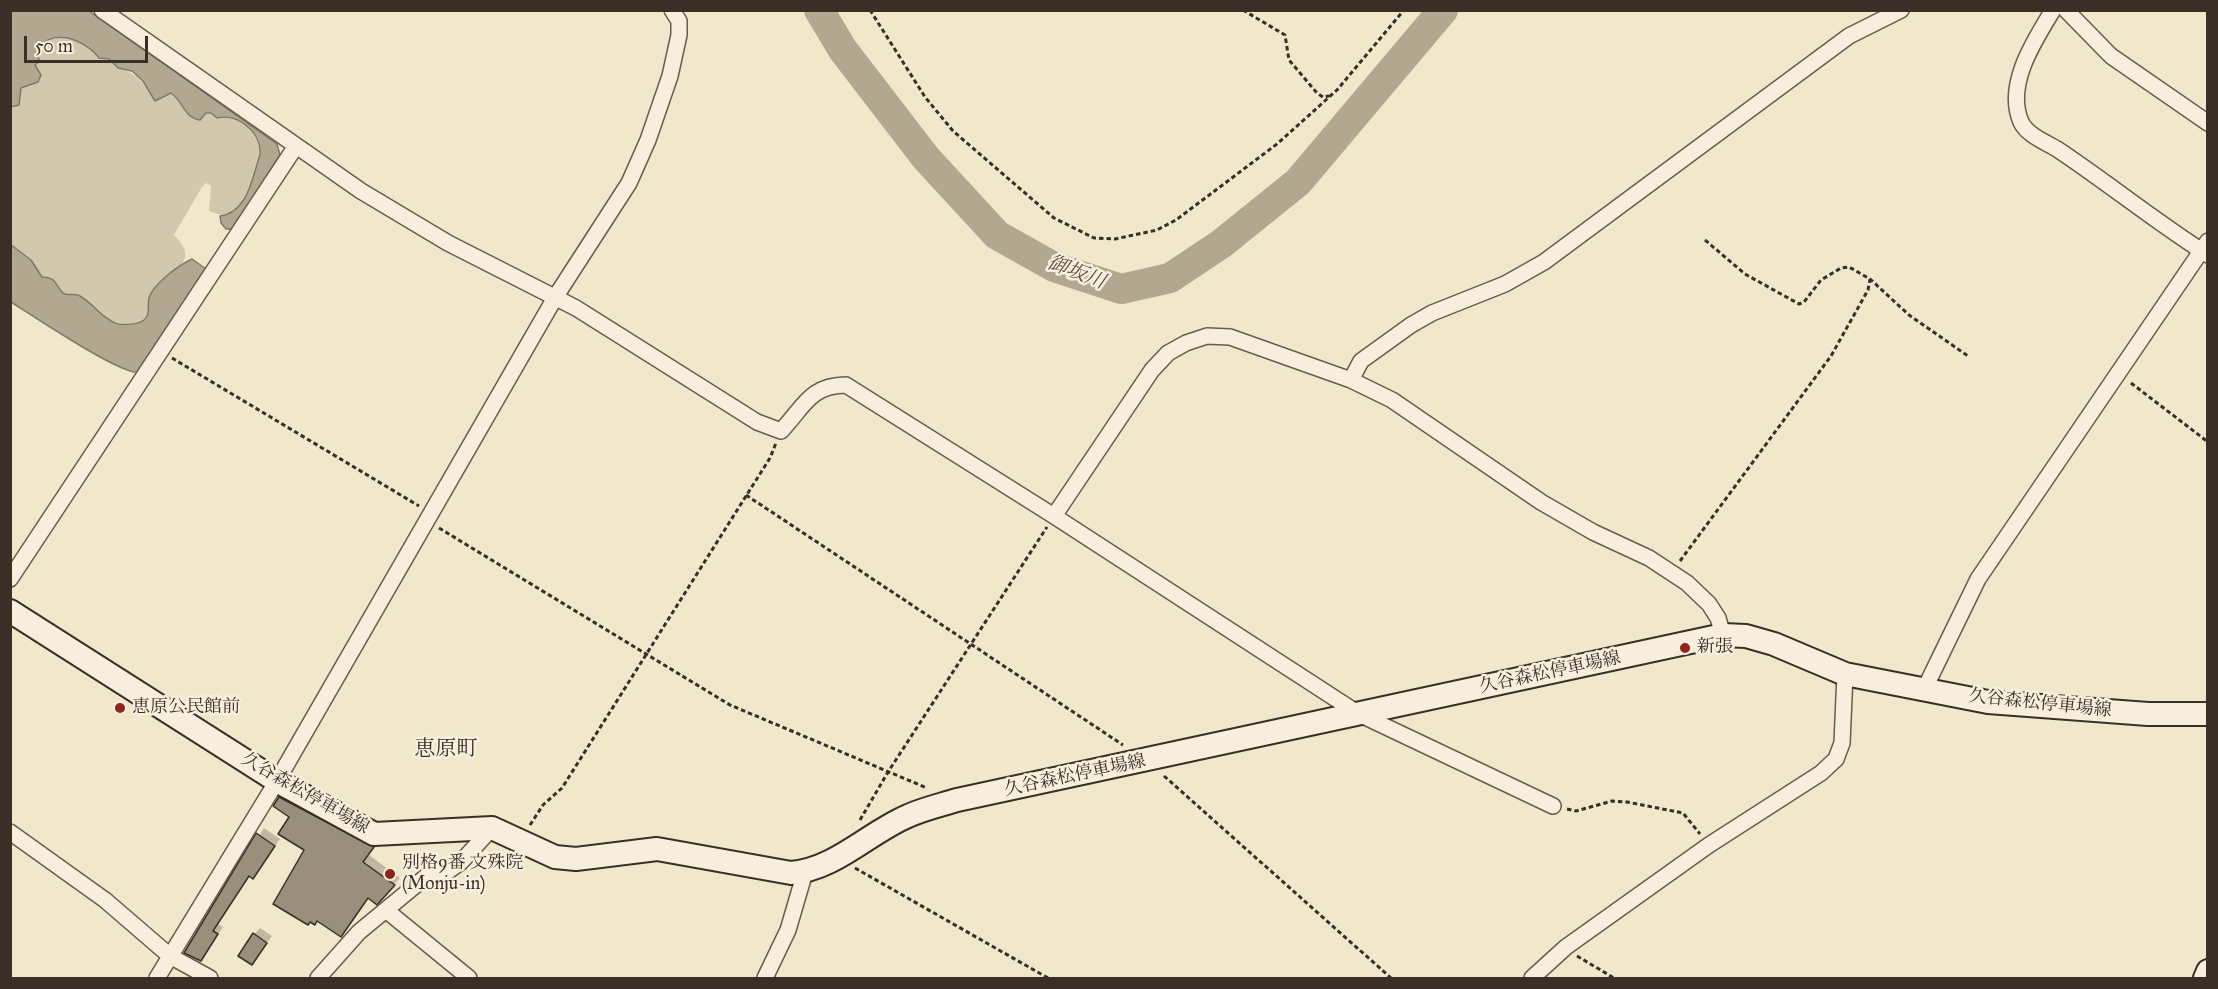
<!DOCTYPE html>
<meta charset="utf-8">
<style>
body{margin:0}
#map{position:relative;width:2218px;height:989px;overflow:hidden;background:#f1e7ca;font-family:"IM FELL Great Primer",serif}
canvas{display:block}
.frame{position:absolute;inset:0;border:12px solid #392f26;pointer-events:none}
.scale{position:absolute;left:24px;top:36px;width:124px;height:27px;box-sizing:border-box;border:3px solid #392f26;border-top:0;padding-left:8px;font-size:18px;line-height:21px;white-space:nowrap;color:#392f26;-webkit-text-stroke:4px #f6efdd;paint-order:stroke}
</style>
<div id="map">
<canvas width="2218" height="989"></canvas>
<div class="frame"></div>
<div class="scale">50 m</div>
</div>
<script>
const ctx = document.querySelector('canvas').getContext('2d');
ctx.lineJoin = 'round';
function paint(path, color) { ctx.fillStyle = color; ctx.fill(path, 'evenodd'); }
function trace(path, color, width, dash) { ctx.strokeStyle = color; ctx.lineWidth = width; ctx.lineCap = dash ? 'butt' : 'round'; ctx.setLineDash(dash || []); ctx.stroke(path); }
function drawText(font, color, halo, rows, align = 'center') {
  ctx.font = font + ' "IM FELL Great Primer","Noto Serif JP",serif'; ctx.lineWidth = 5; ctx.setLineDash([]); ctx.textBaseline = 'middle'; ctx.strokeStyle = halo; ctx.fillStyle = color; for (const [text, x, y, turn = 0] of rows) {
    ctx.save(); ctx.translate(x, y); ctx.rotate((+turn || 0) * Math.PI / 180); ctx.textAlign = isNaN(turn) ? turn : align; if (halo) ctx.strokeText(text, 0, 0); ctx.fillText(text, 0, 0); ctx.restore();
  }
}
const green = new Path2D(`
 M 62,37 C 79,40 89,44 99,58 C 109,59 112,64 120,68 C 136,75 142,79 151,95 L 171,93 L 183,105 L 185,113 C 218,113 246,114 261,148 C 260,159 255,170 251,181 C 242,203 237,223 209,211 L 211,186 L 206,183 L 202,187 L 174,235 C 206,267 161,271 150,296 C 146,303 151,312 145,318 C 139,325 122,325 114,323 C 101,312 84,293 67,296 C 54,287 62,278 42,277 L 31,259 L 11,244 L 10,107 L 14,108 L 21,88 L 33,84 C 38,61 31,40 62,37 Z`);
const water = new Path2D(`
 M 11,11 L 89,11 L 277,144 L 280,155 L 233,229 L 226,229 L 221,223 L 220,216 C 248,212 252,178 260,155 C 262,133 238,113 217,118 L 211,113 L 206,113 L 200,120 C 183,117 184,102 171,93 L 155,101 L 143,81 L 132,71 L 118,68 L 109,59 L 99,58 C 85,39 46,24 37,55 L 40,61 L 35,65 L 41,75 L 38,82 L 21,88 L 19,105 L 11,107 Z
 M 10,244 L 31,260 L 42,277 C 58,278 54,284 63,293 C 70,297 74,292 80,296 C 92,303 101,316 113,322 C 119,326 138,325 144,320 C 151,314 147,306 149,298 C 153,284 179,265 192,259 L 206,269 L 140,372 C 125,378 30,314 11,302 Z`);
const shadow = new Path2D(`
 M 286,792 L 379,841 L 369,855 L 400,878 L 383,896 L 369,897 L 341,935 L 306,850 L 280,798 Z
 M 264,828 L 280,839 L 259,871 L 253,877 L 250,875 L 218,924 L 223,927 L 206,953 L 200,959 L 186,952 Z
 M 260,928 L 272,936 L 252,963 L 254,934 Z`);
const river = new Path2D(`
 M 819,10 L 843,50 L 926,158 L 997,235 L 1054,267 L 1121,289 L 1170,278 L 1221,244 L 1298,182 L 1443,10`);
const building = new Path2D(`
 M 279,797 L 374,847 L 363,862 L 395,885 L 377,905 L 368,898 L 341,937 L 317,921 L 315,925 L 310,922 L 308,925 L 273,904 L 304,850 L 278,834 L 289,817 L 273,806 Z
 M 256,833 L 275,846 L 253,879 L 249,876 L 213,931 L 218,934 L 201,961 L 184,953 Z
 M 253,933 L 267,943 L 252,965 L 238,956 Z`);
const path = new Path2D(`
 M 870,10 L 925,97 L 953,131 L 1054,218 L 1094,238 L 1115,239 L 1157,230 L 1176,220 L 1277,144 L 1337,90 L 1404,10
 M 1243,10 L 1285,35 L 1289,60 L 1317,93 L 1323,97 L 1329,96
 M 1705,240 L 1745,274 L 1799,304 L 1804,302 L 1821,280 L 1841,268 L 1849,267 L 1870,279 L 1909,315 L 1968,356
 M 172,358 L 419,506
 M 2131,383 L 2208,442
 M 746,495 L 1123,745
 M 439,528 L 730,705 L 927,788
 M 1680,561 L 1831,356 L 1868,290 L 1870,279
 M 1164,776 L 1391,978
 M 1567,809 L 1576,811 L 1612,801 L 1627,802 L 1683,813 L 1700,834
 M 860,820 L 888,772 L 1047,527
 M 530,825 L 543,805 L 562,788 L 770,458 L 776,443
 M 855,868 L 1048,978
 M 1577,956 L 1614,978`);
const street = new Path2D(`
 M 102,10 L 361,191 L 448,243 L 576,308 L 757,422 L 781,431 C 803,408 810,385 846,385 L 1054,516 L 1359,714 L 1553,806
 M 2053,10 C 2034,41 2005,85 2021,122 C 2027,135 2045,142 2057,149 C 2108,183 2156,222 2208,255
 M 2066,10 L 2111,56 L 2208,123
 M 1351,380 L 1361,361 L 1411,325 L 1432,313 L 1505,284 L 1544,262 L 1849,36 L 1901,10
 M 1054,516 L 1152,370 L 1168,353 L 1186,343 L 1207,336 L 1230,337 L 1351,380 L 1392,400 L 1541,502 L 1593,532 L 1649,558 L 1687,583 L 1709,604 L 1718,618 L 1723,635
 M 10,579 L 296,146
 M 1924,690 L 1978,579 L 2208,241
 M 10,832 L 105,900 L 170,956 L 210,978
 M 387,911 L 469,978
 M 157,978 L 277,781 L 556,296 L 629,183 L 648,140 L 670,76 L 679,35 L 679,21 L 672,10
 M 318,978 L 359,932 L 428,875 L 447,872 L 461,862 L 492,828
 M 765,978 L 788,930 L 805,872
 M 1532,978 L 1566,947 L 1709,845 L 1821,773 L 1836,759 L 1842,743 L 1845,674`);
const secondary = new Path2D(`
 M 10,611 L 277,781 L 374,834 L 492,828 L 555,857 L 576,859 L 657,849 L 791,873 C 836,869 868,833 908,816 C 923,809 941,805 957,800 L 1723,635 L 1746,636 L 1774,644 L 1845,674 L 1988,702 L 2148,714 L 2208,714
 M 2205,978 L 2208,971`);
const markers = [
 [1685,648,6,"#8f2418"],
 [120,708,6,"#8f2418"],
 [390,874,6,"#8f2418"]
];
const poiNames = [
 ["新張",1697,648],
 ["恵原公民館前",132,708],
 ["別格9番 文殊院",402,864],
 ["(Monju-in)",402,885]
];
const streetNames = [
 ["久谷森松停車場線",1550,673,-12],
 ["久谷森松停車場線",2040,704,6],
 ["久谷森松停車場線",1075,776,-12],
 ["久谷森松停車場線",305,794,30]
];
const waterNames = [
 ["御坂川",1076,273,21]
];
const quarterNames = [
 ["恵原町",446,750]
];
paint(green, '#d2c8ae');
paint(water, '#b2a892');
trace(water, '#827867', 1.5);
paint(shadow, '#0003');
trace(river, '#b2a892', 30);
paint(building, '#998f7b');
trace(building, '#392f26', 1.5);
trace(street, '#675d4f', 18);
trace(secondary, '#392f26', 26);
trace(path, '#392f26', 3, [4.5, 3]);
trace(street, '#f6efdd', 15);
trace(secondary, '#f6efdd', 22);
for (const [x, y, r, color] of markers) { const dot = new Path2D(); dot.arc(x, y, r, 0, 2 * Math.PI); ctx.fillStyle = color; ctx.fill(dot); trace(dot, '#f6efdd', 2); }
drawText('18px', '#392f26', '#f6efdd', poiNames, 'left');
drawText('18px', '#392f26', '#f6efdd', streetNames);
drawText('italic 20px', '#5d5346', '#f6efdd', waterNames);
drawText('21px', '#392f26', '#f6efdd', quarterNames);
</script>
